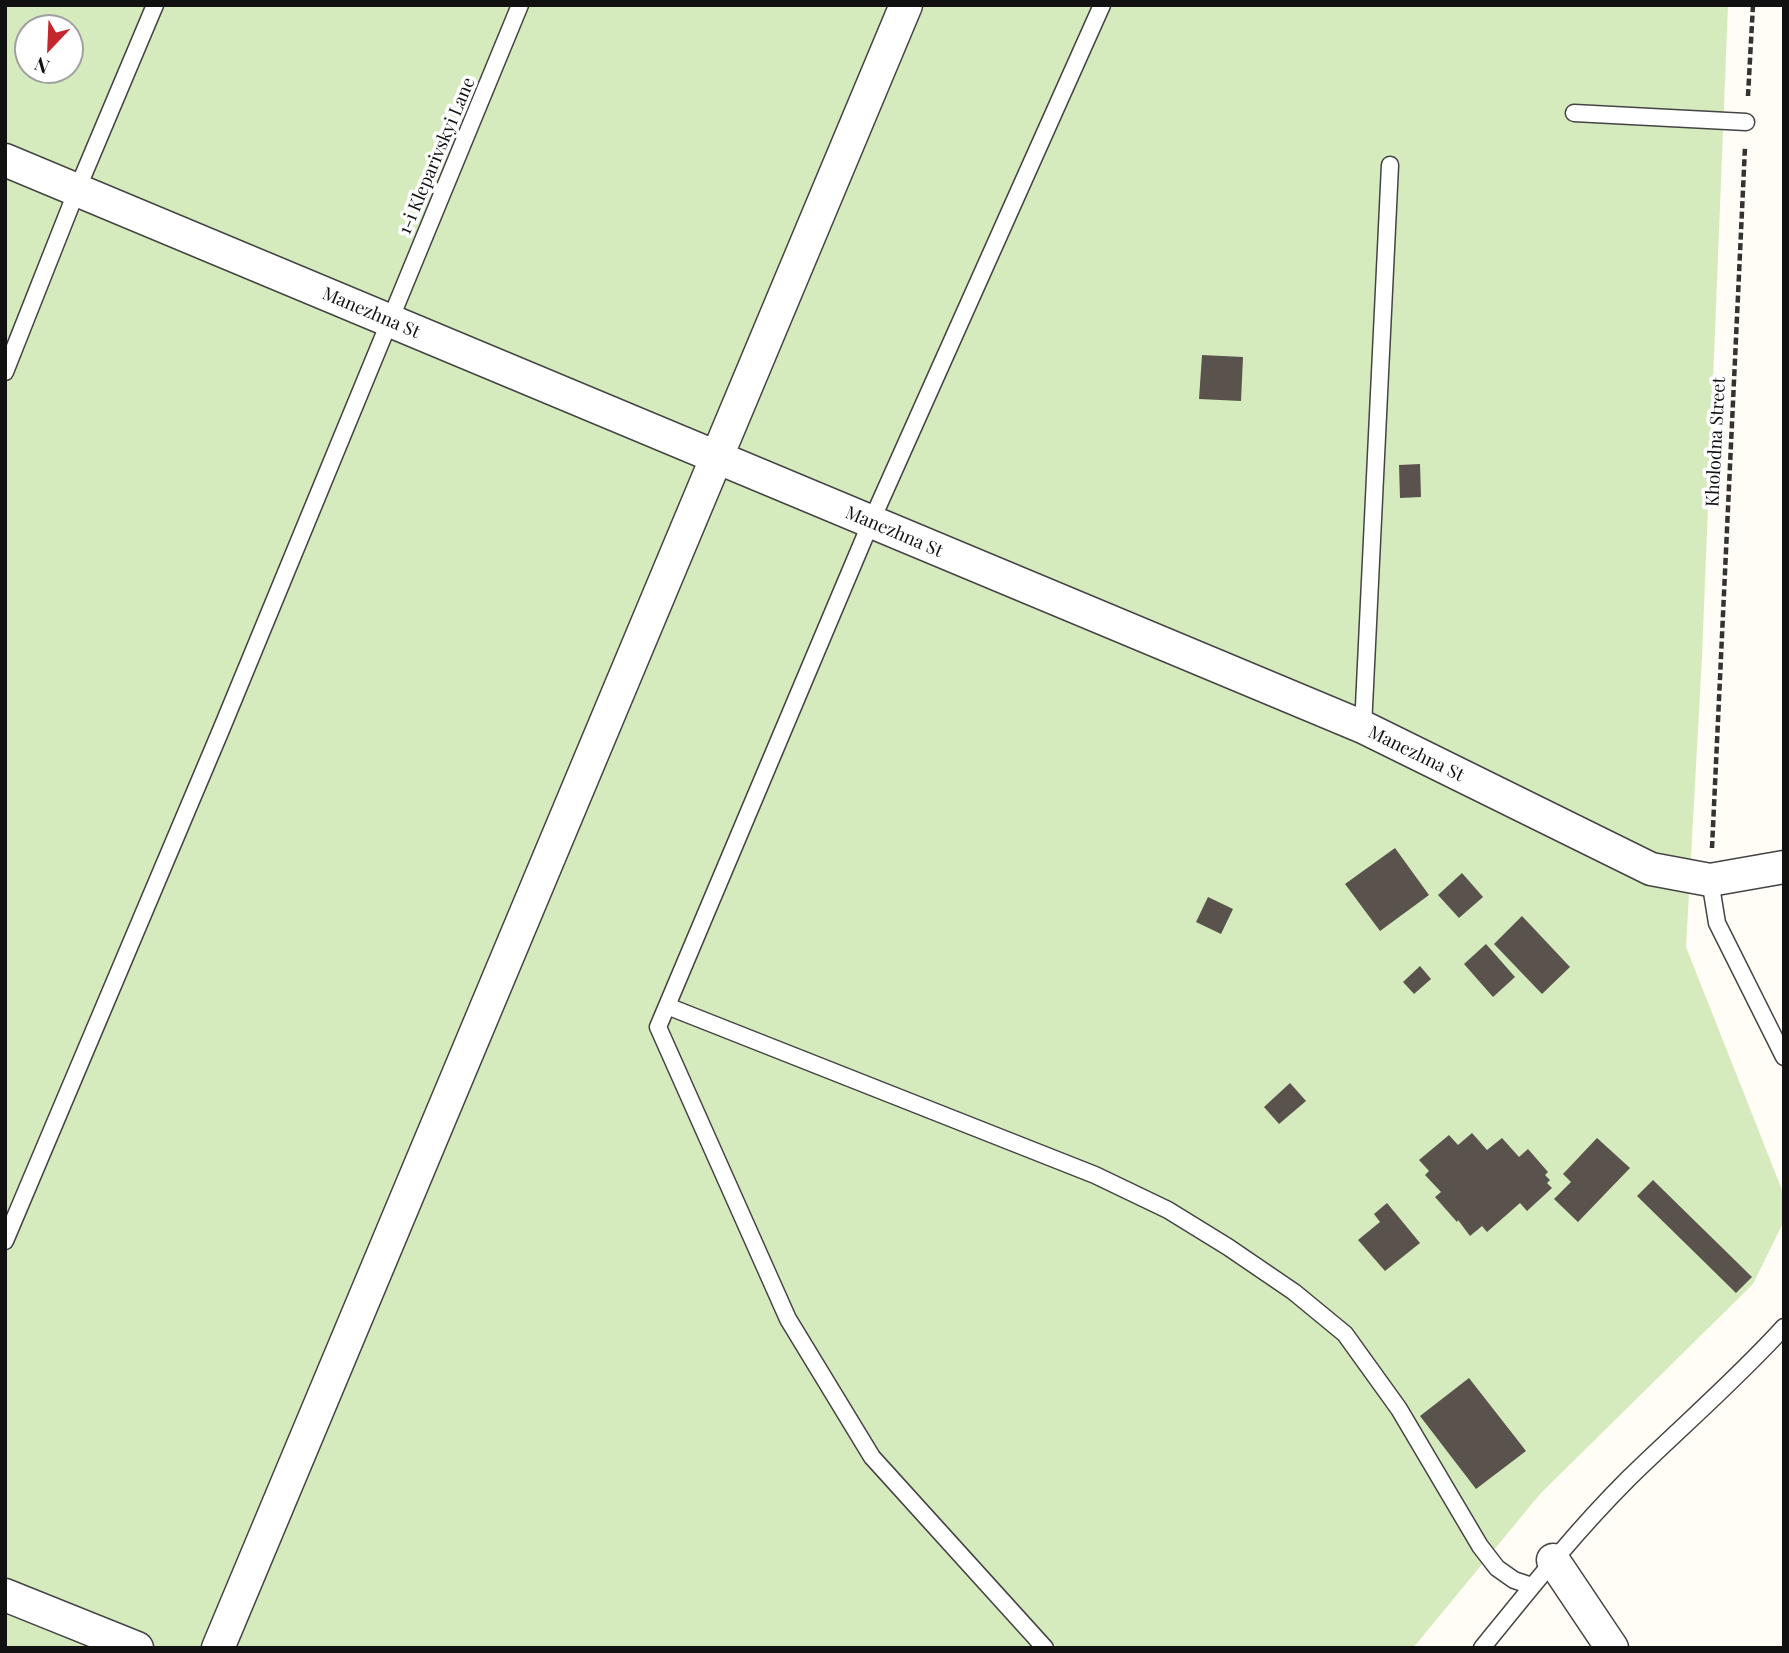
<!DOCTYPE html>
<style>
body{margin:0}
#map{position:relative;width:1789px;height:1653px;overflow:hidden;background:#fffdf5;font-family:"Playfair Display",serif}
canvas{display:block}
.frame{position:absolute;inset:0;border:7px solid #111;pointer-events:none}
.north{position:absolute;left:14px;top:14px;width:70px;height:70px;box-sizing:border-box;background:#fff;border:2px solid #a0a0a0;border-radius:50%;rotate:203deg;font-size:19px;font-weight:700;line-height:28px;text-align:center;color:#111}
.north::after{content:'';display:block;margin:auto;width:24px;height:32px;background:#c4262e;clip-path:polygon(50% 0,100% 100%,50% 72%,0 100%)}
</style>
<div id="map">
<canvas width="1789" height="1653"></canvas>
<div class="frame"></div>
<div class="north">N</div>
</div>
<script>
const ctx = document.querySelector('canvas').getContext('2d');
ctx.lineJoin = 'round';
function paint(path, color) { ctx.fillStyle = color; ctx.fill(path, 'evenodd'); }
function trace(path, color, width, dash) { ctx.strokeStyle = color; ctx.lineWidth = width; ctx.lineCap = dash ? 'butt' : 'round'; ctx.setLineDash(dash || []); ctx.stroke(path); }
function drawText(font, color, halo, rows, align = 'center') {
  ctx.font = font + ' "Playfair Display",serif'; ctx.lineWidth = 7; ctx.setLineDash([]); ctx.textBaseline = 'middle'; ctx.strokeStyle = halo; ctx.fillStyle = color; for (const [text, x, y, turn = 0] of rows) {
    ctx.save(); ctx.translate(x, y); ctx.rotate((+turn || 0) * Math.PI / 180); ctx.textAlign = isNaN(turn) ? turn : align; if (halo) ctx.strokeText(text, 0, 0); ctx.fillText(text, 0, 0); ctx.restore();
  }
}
const green = new Path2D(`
 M 5,5 L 1728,5 L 1702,657 L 1686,947 L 1784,1195 L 1784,1221 L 1753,1284 L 1540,1494 L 1413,1648 L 5,1648 ZM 28,28 L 70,28 L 70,70 L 28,70 Z`);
const building = new Path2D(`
 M 1202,355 L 1243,357 L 1241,401 L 1199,399 Z
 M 1420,464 L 1421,497 L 1400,498 L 1399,465 Z
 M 1395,848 L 1429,895 L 1380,931 L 1345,884 Z
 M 1462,873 L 1483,897 L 1459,918 L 1438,895 Z
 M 1208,897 L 1233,909 L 1221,934 L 1196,922 Z
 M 1522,916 L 1570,967 L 1542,994 L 1494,944 Z
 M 1486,944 L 1515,977 L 1493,997 L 1464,964 Z
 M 1420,966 L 1431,979 L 1414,994 L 1403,982 Z
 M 1290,1083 L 1306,1101 L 1279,1124 L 1264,1107 Z
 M 1472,1133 L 1487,1150 L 1502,1138 L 1519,1157 L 1528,1149 L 1548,1172 L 1545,1175 L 1550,1180 L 1547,1183 L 1552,1188 L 1527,1211 L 1520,1203 L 1487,1232 L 1482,1226 L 1470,1236 L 1458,1220 L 1457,1222 L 1435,1197 L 1441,1192 L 1425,1175 L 1429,1171 L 1419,1160 L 1449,1135 L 1458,1145 Z
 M 1597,1138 L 1630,1168 L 1578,1222 L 1554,1199 L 1571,1182 L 1563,1174 Z
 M 1653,1180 L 1752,1277 L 1736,1293 L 1637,1196 Z
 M 1387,1203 L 1420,1243 L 1385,1271 L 1358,1240 L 1380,1222 L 1374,1214 Z
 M 1469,1378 L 1526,1451 L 1476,1489 L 1420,1416 Z`);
const path = new Path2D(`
 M 1748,96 L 1753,5
 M 1712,848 L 1745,147`);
const service = new Path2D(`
 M 1574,113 L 1746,122
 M 5,372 L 77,190 L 155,5
 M 1363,727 L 1390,165
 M 1710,880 L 1717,923 L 1784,1057
 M 667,1006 L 1095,1175 L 1168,1210 L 1228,1247 L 1294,1292 L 1345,1334 L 1399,1409 L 1480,1546 L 1497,1568 L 1514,1580 L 1532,1586
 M 5,1241 L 221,730 L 520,5
 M 1045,1648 L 872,1457 L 788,1319 L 658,1027 L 871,522 L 1102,5
 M 1482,1648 C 1529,1590 1575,1532 1628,1479 C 1680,1428 1735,1381 1784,1327`);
const minor = new Path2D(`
 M 5,160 L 1363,727 L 1651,869 L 1710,880 L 1784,867
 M 1553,1560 L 1612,1648
 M 5,1595 L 137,1648
 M 218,1648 L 906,5`);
const streetNames = [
 ["1-i Kleparivskyi Lane",437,156,-67],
 ["Manezhna St",371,313,23],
 ["Kholodna Street",1716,442,-87],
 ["Manezhna St",894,532,23],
 ["Manezhna St",1416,754,26]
];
paint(green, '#d5ebbd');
paint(building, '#5a524d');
trace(service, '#444', 19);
trace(minor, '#444', 35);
trace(path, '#333', 4.5, [7, 3.5]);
trace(service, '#fff', 16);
trace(minor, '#fff', 32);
drawText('18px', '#111', '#fff', streetNames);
</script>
